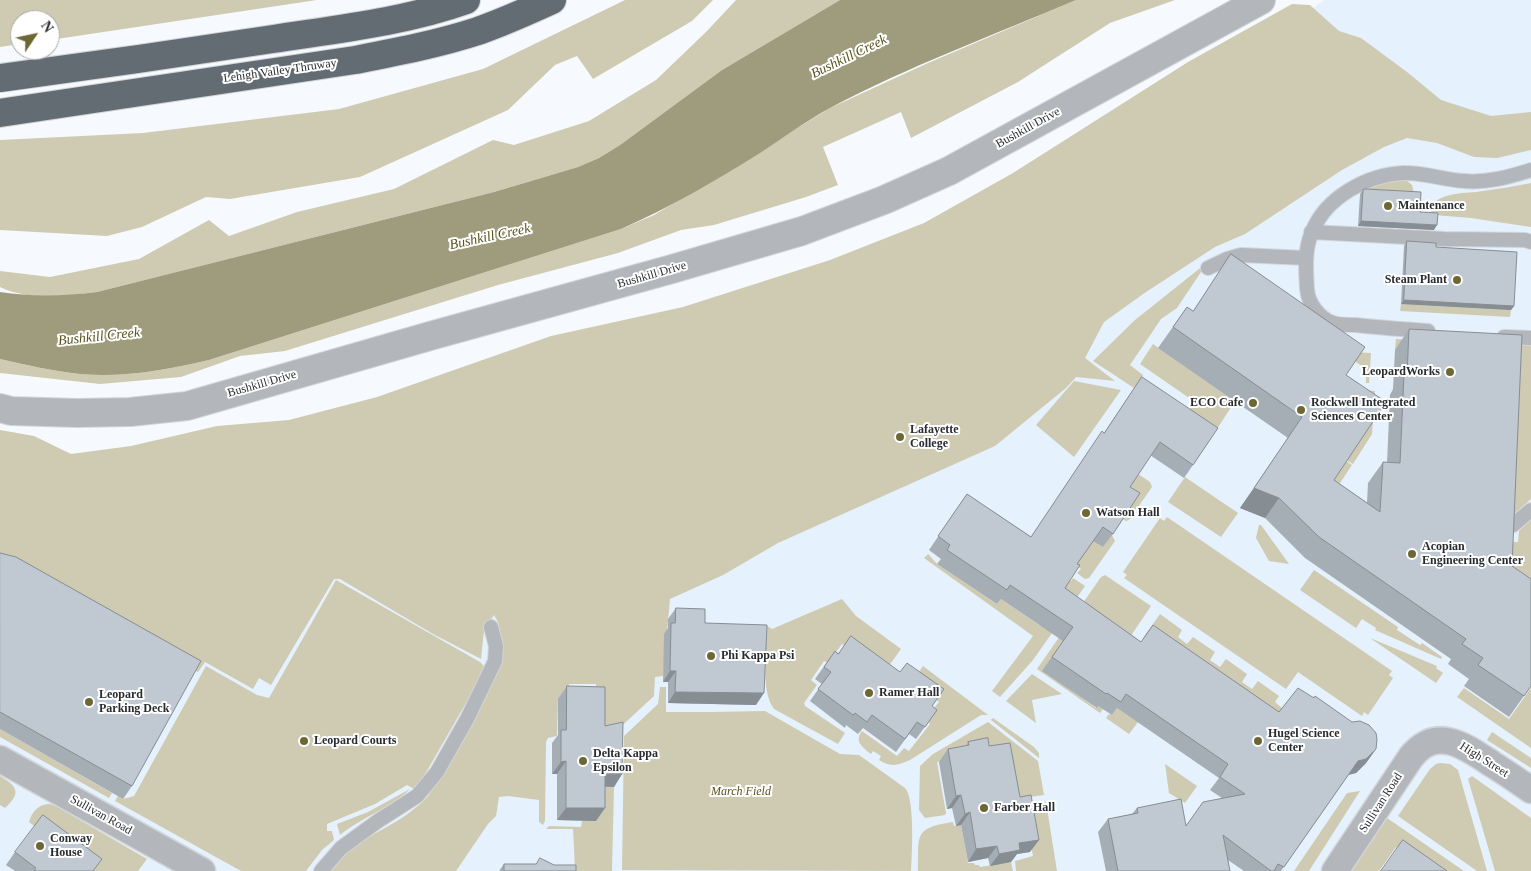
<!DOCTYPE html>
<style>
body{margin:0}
#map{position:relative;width:1531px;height:871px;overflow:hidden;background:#f6fafe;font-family:"Times New Roman",serif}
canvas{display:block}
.north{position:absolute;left:10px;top:10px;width:50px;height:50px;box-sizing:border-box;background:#fff;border:1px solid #a9aaac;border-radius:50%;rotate:56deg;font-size:14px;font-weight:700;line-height:20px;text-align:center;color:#282b2f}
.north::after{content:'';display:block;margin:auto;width:18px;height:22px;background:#6d6733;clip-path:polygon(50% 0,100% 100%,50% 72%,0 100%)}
</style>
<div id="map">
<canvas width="1531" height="871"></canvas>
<div class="north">N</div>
</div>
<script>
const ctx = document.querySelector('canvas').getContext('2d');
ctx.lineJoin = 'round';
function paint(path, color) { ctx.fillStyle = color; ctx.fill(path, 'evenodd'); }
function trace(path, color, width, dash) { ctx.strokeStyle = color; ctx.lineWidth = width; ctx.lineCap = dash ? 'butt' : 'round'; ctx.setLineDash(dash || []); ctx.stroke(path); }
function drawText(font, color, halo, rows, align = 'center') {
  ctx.font = font + ' "Times New Roman",serif'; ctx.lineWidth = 4; ctx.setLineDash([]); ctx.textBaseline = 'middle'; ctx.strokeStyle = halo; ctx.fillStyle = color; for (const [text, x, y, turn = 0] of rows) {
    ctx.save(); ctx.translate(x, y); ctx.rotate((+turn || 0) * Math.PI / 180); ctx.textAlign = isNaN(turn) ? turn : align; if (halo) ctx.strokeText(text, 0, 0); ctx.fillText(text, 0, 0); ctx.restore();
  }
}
const built = new Path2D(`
 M 1325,0 L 1531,0 L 1531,871 L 0,871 L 0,446 L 75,468 L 219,442 L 836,275 L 1258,43 Z`);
const green = new Path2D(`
 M 0,0 L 317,0 L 50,40 L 50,20 L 20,20 L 20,44 L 0,47 Z
 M 625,0 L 713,0 L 692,21 L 593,79 L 577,56 L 555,65 L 508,110 L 360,177 L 230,199 L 206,197 L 142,227 L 107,236 L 0,230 L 0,140 L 143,133 L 339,109 L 483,69 Z
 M 736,0 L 840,0 L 722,70 L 620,145 L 599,158 L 578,167 L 494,192 L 97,292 C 66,296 29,301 0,287 L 0,271 L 50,277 L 139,259 L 209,220 L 229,236 L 297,212 L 394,189 L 493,140 L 514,145 L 589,121 L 656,80 L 707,31 Z
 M 1076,0 L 1175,0 L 1110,23 L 1018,82 L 911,138 L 901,112 L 823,147 L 838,185 L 806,197 L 714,225 L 681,230 L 618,253 L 498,285 L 285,351 L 240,356 L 181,377 L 100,384 L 0,373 L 0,359 C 26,365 53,371 80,374 C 123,378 167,370 209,360 L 621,229 L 654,215 L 830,108 L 928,63 Z
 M 1292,4 L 1310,5 L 1339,31 L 1361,38 L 1407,72 L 1441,100 L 1491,116 L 1531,112 L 1531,150 L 1497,158 L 1474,157 L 1437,143 L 1407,138 L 1384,147 L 1342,170 L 1245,234 L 1215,247 L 1146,292 L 1104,322 L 1085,358 L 1115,381 L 1076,377 L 1066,388 L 995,446 L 778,543 L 723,575 L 670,599 L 663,676 L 655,677 L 654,696 L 613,734 L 596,734 L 596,684 L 569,684 L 569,699 L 558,699 L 557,736 L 548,738 L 546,742 L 545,821 L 543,825 L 539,822 L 539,800 L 508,796 L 499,797 L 496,816 L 488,824 L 456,871 L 329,871 C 336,864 343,856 351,849 C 378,829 404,822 428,796 L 493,681 L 503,648 L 498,622 L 494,615 L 484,630 L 481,659 L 433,634 L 340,579 L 334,579 L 271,685 L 259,678 L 253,689 L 205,662 L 198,672 L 10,566 L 0,558 L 0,430 L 34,436 L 71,454 L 131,446 L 217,426 L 289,420 L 377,397 L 551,336 L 683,307 L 830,260 L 924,223 L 1013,173 L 1188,62 Z
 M 1395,179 L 1406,180 L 1412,185 L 1414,193 L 1365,189 Z
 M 1531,183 L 1531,227 L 1471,218 L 1434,215 L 1431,211 L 1431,206 C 1443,191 1466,194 1483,191 C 1499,189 1515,186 1531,183 Z
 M 1204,265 L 1205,266 L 1177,308 L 1161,319 L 1130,365 L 1143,375 L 1134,388 L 1093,361 L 1135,320 Z
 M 1401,304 L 1511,310 L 1510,317 L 1400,311 Z
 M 1316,334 L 1350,352 L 1371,353 L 1369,383 L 1366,383 L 1366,369 Z
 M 1396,339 L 1531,345 L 1531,499 L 1507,520 L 1395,350 Z
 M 1153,344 L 1235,401 L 1215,432 L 1187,413 L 1195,402 L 1140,364 Z
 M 1074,381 L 1121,390 L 1074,457 L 1036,425 Z
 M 1358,390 L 1375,391 L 1372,434 L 1353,464 L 1346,460 Z
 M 1346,461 L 1352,465 L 1326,504 L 1319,500 Z
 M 1138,474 L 1150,482 L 1152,487 L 1129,520 L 1126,521 L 1122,519 L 1120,500 Z
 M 1185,477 L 1238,513 L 1221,537 L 1168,502 Z
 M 1167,517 L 1392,671 L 1389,675 L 1393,678 L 1368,715 L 1364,712 L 1362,716 L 1298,672 L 1286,689 L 1124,578 L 1127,575 L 1123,572 L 1160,518 L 1164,521 Z
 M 1531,519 L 1531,610 L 1500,542 L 1518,542 L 1519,531 Z
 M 1259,525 L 1261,525 L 1289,564 L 1269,561 L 1256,538 Z
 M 1112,535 L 1115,541 L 1089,578 L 1085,579 L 1077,573 L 1081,569 L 1076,565 L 1093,540 L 1103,547 Z
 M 928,554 L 937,564 L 997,604 L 1001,599 L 1039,625 L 1070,579 L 1071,581 L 1073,578 L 1085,586 L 1033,660 L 1000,697 L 992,691 L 1033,636 L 924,558 Z
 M 1314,570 L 1398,627 L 1397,630 L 1420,645 L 1422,643 L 1442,657 L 1441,659 L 1375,630 L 1376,628 L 1362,619 L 1356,628 L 1300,590 Z
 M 1105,575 L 1151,606 L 1122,649 L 1043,670 L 1096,708 L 1098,706 L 1103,709 L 1100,713 L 1037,669 L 1101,577 Z
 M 336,580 L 480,662 L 486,668 L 416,790 L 407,785 L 375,804 L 327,824 L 327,831 L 332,831 L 334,840 L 322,850 L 306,871 L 241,871 L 115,801 L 118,796 L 123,799 L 134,796 L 206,666 L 257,695 L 269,698 Z
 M 842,599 L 856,616 L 901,649 L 883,674 L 842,644 L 828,663 L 824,661 L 811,680 L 817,685 L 804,703 L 805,706 L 845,733 L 838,744 L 774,709 C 760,690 767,650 767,626 L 772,629 Z
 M 1160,614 L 1182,630 L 1178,637 L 1187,644 L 1193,637 L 1215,652 L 1210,660 L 1220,667 L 1226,659 L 1247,674 L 1242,682 L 1252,689 L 1258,681 L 1279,696 L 1275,702 L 1283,709 L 1287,731 L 1143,638 Z
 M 1370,638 L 1437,666 L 1436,668 L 1443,673 L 1436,683 Z
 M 923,666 L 988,715 L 981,715 L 910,760 C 897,766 890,767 879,760 L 881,756 L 873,751 L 871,754 C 862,747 854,741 862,731 L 897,756 L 904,748 L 909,751 L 930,724 L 925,719 L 939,702 L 912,682 Z
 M 1032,674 L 1062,694 L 1032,700 L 1036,723 L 1006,701 Z
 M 660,687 L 666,687 L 666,712 L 712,712 L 765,711 L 840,754 L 859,755 L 905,788 C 915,798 912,855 911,871 L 622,870 L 624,736 L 658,704 Z
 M 1464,688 L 1509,719 L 1531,688 L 1531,748 L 1457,697 Z
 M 1117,708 L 1138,722 L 1129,734 L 1106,718 L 1109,714 L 1112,715 Z
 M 993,718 L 1034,747 L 1039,753 L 1039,758 L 991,720 Z
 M 988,722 L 1038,761 L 1044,795 L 1009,800 L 957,758 L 937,762 L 946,813 L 945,815 L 925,818 L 919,810 L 920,766 L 933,754 Z
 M 0,729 L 112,793 L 109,798 L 0,737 Z
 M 1492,732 L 1531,758 L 1531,768 L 1487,740 Z
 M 1440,763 L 1450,764 L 1458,770 L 1487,871 L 1477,871 L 1398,816 L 1430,769 L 1436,764 Z
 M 1165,764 L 1197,786 L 1185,803 L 1169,793 Z
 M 0,776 C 17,786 22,793 5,808 L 0,805 Z
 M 1472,776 L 1531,818 L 1531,871 L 1495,871 L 1468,779 Z
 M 597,786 L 614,787 L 612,871 L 570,871 L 575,869 L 573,829 L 546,829 L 549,826 L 581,827 L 582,821 Z
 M 410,789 C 391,808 362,817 340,835 L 337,824 L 368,812 Z
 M 1360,791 L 1309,871 L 1294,871 L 1347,793 Z
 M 1046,802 L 1057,871 L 1016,871 L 1015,861 L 1033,856 L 1024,808 L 1025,805 Z
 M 50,804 L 56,806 L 147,859 L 138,871 L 94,871 L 29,822 C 32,811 39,804 50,804 Z
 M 1387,818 L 1464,871 L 1431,871 L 1396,847 L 1379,871 L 1351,871 Z
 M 953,822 L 954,826 L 961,825 L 968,863 L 974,863 L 975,865 L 979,865 L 980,867 L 1011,862 L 1013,871 L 918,871 C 919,835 913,828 953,822 Z`);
const water = new Path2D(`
 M 840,0 L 1076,0 C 994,35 909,66 830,108 C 806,121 783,138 760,153 C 715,181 669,208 621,229 L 209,360 C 167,370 123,378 80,374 C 53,371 26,365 0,359 L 0,292 C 32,297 65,296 97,292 L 494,192 L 578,167 L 599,158 L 620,145 L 722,70 Z`);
const service = new Path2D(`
 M 1311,232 L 1445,239 L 1525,240 L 1531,242
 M 1208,268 L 1227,259 L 1241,255 L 1306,258
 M 1428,331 C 1404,329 1380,328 1356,325 C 1349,325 1339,325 1333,323 C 1319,318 1308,303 1307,289 C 1306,270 1304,250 1312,232 C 1326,197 1367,175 1403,173 C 1423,172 1444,180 1464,181 C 1487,183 1509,177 1531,170
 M 1504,337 L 1531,338
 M 1513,525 L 1531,510
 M 321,871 L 341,848 L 378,821 L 417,796 L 437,772 L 467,719 L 495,661 L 496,646 L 491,627`);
const minor = new Path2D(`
 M 0,759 L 202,871
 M 1335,871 L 1411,757 C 1437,725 1465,746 1492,764 C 1505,772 1518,781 1531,790`);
const tertiary = new Path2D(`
 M 0,408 L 11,411 L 77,413 L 130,412 L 187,406 L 430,336 L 672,269 L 802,231 L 884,200 L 949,171 L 1261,0`);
const motorway = new Path2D(`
 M 0,78 C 91,66 182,53 273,39 C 338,29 404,22 466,0
 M 0,113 L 355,60 C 396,52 438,44 478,31 C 503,22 528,11 552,0`);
const wall = new Path2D(`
 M 1363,190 L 1420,212 L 1434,230 L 1358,226 L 1360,194 Z
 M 1407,241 L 1436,247 L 1514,306 L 1511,310 L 1401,304 L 1404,246 Z
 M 1187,307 L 1192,311 L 1346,375 L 1334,480 L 1367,503 L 1368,483 L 1383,462 L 1387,463 L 1390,395 L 1393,389 L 1395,350 L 1409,329 L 1512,566 L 1531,686 L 1509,717 L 1464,686 L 1469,679 L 1448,664 L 1451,659 L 1305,558 L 1265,518 L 1240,508 L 1288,438 L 1158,348 Z
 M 1142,377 L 1193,465 L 1184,478 L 1150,455 L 1130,487 L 1113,534 L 1103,547 L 1093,541 L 1077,564 L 1065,588 L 1141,642 L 1279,712 L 1376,749 L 1366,763 L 1356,773 L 1348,775 L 1281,871 L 1244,871 L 1228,860 L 1230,871 L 1106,871 L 1098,832 L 1108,819 L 1132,814 L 1137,808 L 1186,826 L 1222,798 L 1210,790 L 1219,778 L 1117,708 L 1112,715 L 1098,706 L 1097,708 L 1042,671 L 1063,641 L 1001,599 L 997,604 L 937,564 L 941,559 L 929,550 L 967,494 L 1031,537 L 1104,433 Z
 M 0,553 L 132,786 L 123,799 L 0,729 Z
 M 676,608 L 705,623 L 756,705 L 668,703 L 668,682 L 663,682 L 664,634 L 668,628 L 668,619 Z
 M 835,651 L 932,707 L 937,710 L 916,739 L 909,734 L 896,752 L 863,728 L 858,734 L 846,725 L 845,728 L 810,701 L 822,684 L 815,679 Z
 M 567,686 L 605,726 L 622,774 L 614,787 L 605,787 L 596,821 L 557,820 L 557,774 L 552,774 L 552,743 L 558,735 L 558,699 Z
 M 968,742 L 989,746 L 1030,852 L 1017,854 L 1011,862 L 990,866 L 988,858 L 968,862 L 961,825 L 956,826 L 952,808 L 947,809 L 939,762 L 948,749 L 966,746 Z
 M 15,852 L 94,871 L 15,871 L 6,865 Z
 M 504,864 L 554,865 L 576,871 L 499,871 Z`);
const shadedWall = new Path2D(`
 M 1361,221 L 1437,225 L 1434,230 L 1358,226 Z
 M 1404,300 L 1514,306 L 1511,310 L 1401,304 Z
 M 1254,488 L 1279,498 L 1265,518 L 1240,508 Z
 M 670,671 L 676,671 L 668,682 L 663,682 Z
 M 675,692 L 764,693 L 756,705 L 668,703 Z
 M 1376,749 L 1366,763 L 1356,773 L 1348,775 L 1281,871 L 1358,761 Z
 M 566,761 L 557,774 L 552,774 L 561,762 Z
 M 605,774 L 622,774 L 614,787 L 597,786 Z
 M 961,795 L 952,808 L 947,809 L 956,796 Z
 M 566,808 L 605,808 L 596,821 L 557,820 Z
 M 970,812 L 961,825 L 956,826 L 965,814 Z
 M 1039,840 L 1030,852 L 1017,854 L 1011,862 L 990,866 L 999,854 L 1019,843 Z
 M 997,846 L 988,858 L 968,862 L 976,849 Z`);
const building = new Path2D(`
 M 1366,189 L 1421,192 L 1420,212 L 1438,213 L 1437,225 L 1361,221 L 1363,190 Z
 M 1407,241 L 1436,243 L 1436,247 L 1517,252 L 1514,306 L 1404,300 Z
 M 1231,254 L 1365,347 L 1346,375 L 1386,402 L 1334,480 L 1380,512 L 1383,462 L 1400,463 L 1404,374 L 1407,376 L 1409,329 L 1522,335 L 1512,566 L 1531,579 L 1531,686 L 1524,696 L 1478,665 L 1483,658 L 1462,644 L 1466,639 L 1319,537 L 1279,498 L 1254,488 L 1302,417 L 1173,327 L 1187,307 L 1193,311 Z
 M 1142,377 L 1218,428 L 1193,465 L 1160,442 L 1130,487 L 1140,493 L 1113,534 L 1103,527 L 1077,564 L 1080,565 L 1065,588 L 1141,642 L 1153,625 L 1279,712 L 1298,688 L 1314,698 L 1315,696 L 1352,722 L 1360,721 L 1369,725 L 1376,733 L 1377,739 L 1376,749 L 1366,759 L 1358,761 L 1284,867 L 1278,864 L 1274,871 L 1271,871 L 1223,835 L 1230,871 L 1118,871 L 1108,819 L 1138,813 L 1137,808 L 1181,799 L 1186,826 L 1203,802 L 1245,794 L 1220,777 L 1228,764 L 1126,694 L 1121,702 L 1107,693 L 1106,694 L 1052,657 L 1073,627 L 1010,585 L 1007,590 L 947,550 L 950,545 L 938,536 L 967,494 L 1031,537 L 1102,431 L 1104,433 Z
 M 0,553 L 16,557 L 201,661 L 132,786 L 0,712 Z
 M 676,608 L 705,609 L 705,623 L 767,625 L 764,693 L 675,692 L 676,671 L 670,671 L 671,623 L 675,623 Z
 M 851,636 L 900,672 L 907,663 L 944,689 L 932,706 L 937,710 L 925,727 L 917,722 L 905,739 L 872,715 L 867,722 L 855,713 L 853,715 L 818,689 L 831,672 L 824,667 L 835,651 L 838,654 Z
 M 567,686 L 605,687 L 605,726 L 623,722 L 622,774 L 605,774 L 605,808 L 566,808 L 566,761 L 561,762 L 561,730 L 566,730 Z
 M 988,738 L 989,746 L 1010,743 L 1020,797 L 1031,795 L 1039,840 L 1019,843 L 1020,850 L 999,854 L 997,846 L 976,849 L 970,812 L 965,814 L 961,795 L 956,796 L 948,749 L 969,745 L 968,742 Z
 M 43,815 L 102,859 L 93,871 L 34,871 L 36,868 L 15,852 Z
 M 1403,840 L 1447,871 L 1381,871 Z
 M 540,858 L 554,865 L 576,865 L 576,871 L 504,871 L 504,864 L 536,864 Z`);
const markers = [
 [1388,206,5,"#6d6733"],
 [1457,280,5,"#6d6733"],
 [1450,372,5,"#6d6733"],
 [1253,403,5,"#6d6733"],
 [1301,410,5,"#6d6733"],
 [900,437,5,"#6d6733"],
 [1086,513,5,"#6d6733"],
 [1412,554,5,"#6d6733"],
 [711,656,5,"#6d6733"],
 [869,693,5,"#6d6733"],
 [89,702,5,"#6d6733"],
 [304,741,5,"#6d6733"],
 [1258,741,5,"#6d6733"],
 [583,761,5,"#6d6733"],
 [984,808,5,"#6d6733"],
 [40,846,5,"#6d6733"]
];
const streetNames = [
 ["Lehigh Valley Thruway",280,71,-8],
 ["Bushkill Drive",1028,128,-29],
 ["Bushkill Drive",652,275,-16],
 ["Bushkill Drive",262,384,-16],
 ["High Street",1484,760,32],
 ["Sullivan Road",1381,803,-57],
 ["Sullivan Road",101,815,29]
];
const poiNames = [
 ["Maintenance",1398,206],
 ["Steam Plant",1447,280,"right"],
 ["LeopardWorks",1440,372,"right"],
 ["ECO Cafe",1243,403,"right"],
 ["Rockwell Integrated",1311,403],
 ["Sciences Center",1311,417],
 ["Lafayette",910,430],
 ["College",910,444],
 ["Watson Hall",1096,513],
 ["Acopian",1422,547],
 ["Engineering Center",1422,561],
 ["Phi Kappa Psi",721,656],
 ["Ramer Hall",879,693],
 ["Leopard",99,695],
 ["Parking Deck",99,709],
 ["Hugel Science",1268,734],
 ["Center",1268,748],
 ["Leopard Courts",314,741],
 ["Delta Kappa",593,754],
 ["Epsilon",593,768],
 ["Farber Hall",994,808],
 ["Conway",50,839],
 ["House",50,853]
];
const parkNames = [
 ["March Field",741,792]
];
const waterNames = [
 ["Bushkill Creek",849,57,-26],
 ["Bushkill Creek",490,237,-12],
 ["Bushkill Creek",99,337,-6]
];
paint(built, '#e5f1fd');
paint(green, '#cecbb2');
paint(water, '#9f9c7d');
trace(service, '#d1d5d9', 16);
trace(minor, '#d1d5d9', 29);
trace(tertiary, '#d1d5d9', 30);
trace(motorway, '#d1d5d9', 30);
trace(service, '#b3b7bb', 14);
trace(minor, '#b3b7bb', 26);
trace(tertiary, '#b3b7bb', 28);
trace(motorway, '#636b73', 28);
paint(wall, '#a5adb5');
paint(shadedWall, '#868d93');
paint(building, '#c0c9d2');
trace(building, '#868d93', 1);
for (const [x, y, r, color] of markers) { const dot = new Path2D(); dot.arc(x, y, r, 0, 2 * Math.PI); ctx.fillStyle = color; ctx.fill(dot); trace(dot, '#fff', 2); }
drawText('12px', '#282b2f', '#fff', streetNames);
drawText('bold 12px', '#282b2f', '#fff', poiNames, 'left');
drawText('italic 12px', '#58521c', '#fff', parkNames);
drawText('italic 14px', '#59521d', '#fff', waterNames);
</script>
